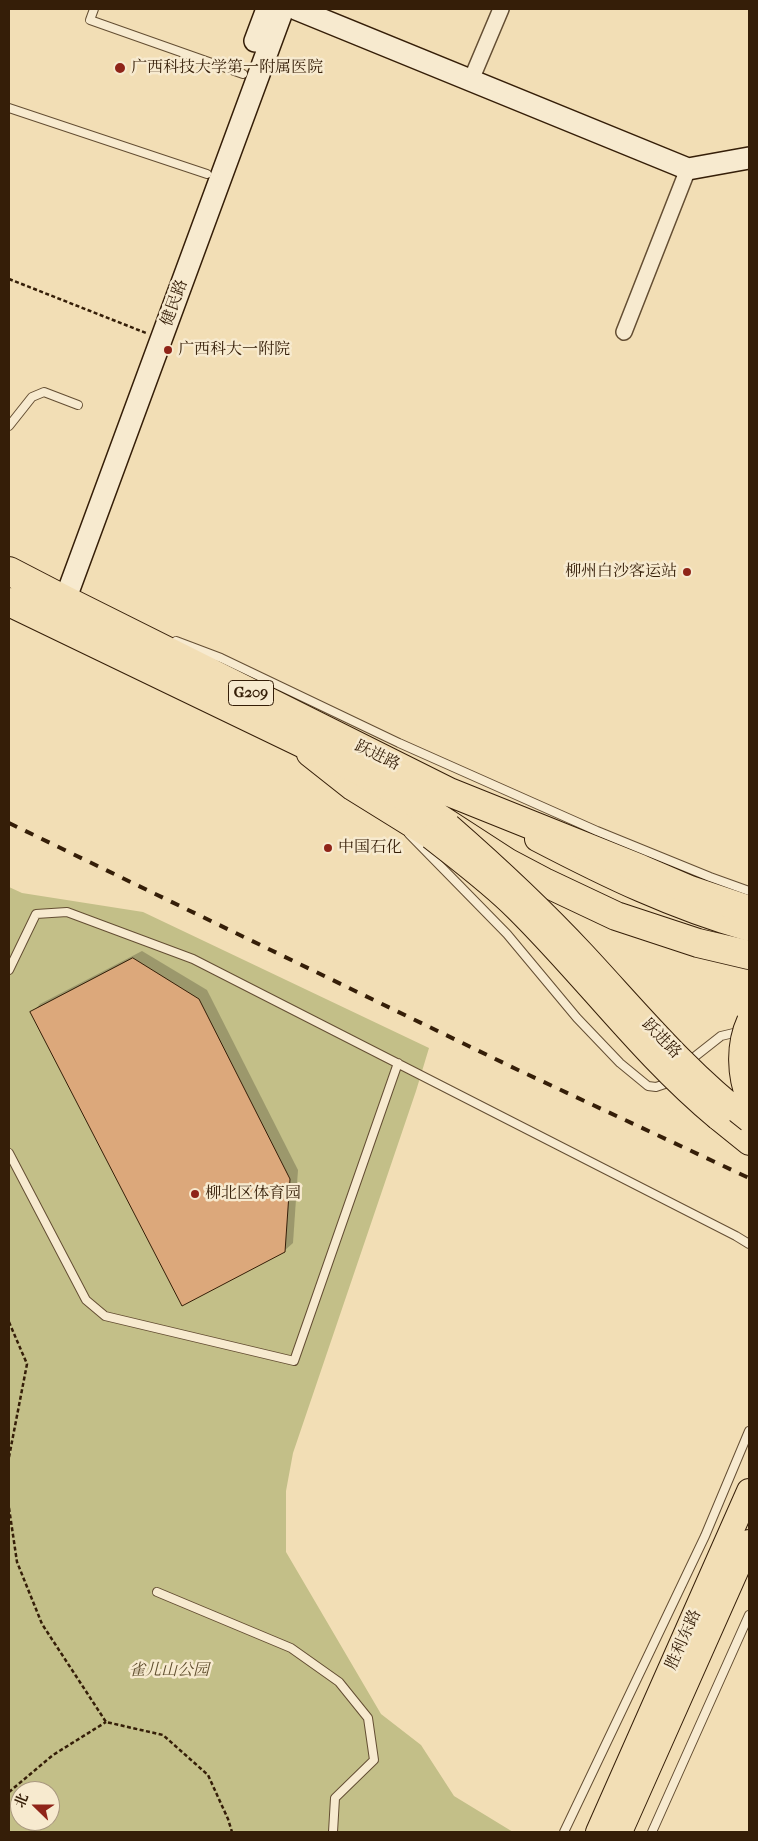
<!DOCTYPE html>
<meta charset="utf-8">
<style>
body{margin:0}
#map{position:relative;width:758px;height:1841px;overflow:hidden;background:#f2deb5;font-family:"IM FELL French Canon","Noto Serif SC",serif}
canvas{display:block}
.frame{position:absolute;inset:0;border:10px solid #351e08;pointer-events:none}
.north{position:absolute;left:10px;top:1781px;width:50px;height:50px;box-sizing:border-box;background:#f7eacf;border:1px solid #a9987f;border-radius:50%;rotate:292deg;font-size:14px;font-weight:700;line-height:20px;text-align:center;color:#351e08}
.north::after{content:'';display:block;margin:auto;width:18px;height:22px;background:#8f2418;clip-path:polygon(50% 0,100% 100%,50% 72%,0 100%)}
</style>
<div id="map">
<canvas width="758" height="1841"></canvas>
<div class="frame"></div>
<div class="north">北</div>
</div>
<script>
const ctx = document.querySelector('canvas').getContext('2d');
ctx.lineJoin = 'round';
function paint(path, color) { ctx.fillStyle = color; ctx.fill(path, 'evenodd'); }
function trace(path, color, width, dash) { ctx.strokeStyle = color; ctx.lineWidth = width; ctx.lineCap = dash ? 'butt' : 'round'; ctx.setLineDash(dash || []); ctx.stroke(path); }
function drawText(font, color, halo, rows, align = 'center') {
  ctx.font = font + ' "IM FELL French Canon","Noto Serif SC",serif'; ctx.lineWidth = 5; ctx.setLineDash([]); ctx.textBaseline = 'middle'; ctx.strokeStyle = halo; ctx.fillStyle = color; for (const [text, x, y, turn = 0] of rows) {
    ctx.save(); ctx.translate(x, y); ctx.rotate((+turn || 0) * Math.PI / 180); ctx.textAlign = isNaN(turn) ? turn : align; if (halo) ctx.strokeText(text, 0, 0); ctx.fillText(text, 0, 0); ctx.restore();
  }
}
const green = new Path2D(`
 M 9,887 L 22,893 L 143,912 L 429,1048 L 416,1091 L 293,1453 L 286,1491 L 286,1552 L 381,1714 L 421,1745 L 454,1796 L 513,1832 L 9,1832 ZM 20,1791 L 50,1791 L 50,1821 L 20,1821 Z`);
const shadow = new Path2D(`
 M 142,951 L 207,990 L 298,1170 L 293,1243 L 284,1251 L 32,1013 L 40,1004 Z`);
const building = new Path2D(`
 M 133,958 L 199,999 L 290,1179 L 285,1252 L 182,1306 L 30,1012 Z`);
const path = new Path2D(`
 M 9,279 L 146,333
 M 9,1322 L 27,1364 L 9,1457
 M 9,1508 L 17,1562 L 42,1624 L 106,1722 L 163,1735 L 208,1775 L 228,1819 L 232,1832
 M 9,1792 L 53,1755 L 106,1722`);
const lane = new Path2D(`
 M 94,9 L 90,20 L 243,74
 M 9,108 L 207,174
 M 9,426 L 32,397 L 44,392 L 78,405
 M 176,641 L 221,658 L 399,743 L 597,831 L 710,877 L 749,891
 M 409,834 L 507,934 L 577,1018 L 620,1063 L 648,1086 L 656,1087 L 665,1084 L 671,1078
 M 9,970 L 36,914 L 67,912 L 193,959 L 736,1236 L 749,1244
 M 688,1062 L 721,1036 L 742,1031
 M 9,1153 L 86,1300 L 105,1316 L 294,1361 L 398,1063
 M 157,1592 L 291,1648 L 339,1682 L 368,1718 L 374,1760 L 335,1798 L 333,1832
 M 564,1832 L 705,1536 L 749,1431
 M 652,1832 L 749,1615`);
const street = new Path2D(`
 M 471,80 L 501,9
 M 624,332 L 688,169`);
const secondary = new Path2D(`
 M 296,9 L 688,169 L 749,158
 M 255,41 L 267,9
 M 58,614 L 65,600 L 283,9`);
const primary = new Path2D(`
 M 309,754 L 352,788 L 431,837
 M 537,839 C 608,876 672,907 749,929
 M 718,1118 L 749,1143
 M 598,1832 L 749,1491
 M 620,1832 L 749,1542`);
const highway = new Path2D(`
 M 9,571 L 65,600 L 449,792 L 641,869 L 690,890 L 749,910
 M 9,602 L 362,772 L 417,804 L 508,863 L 544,882 L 616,916 L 698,943 L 749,955`);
const rail = new Path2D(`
 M 9,823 L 516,1069 L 749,1178`);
const primaryBridge = new Path2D(`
 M 449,826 C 496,867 541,909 583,954 C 636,1011 686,1072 749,1120
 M 431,837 C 460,860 490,882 516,908 C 585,976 643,1056 718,1118
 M 749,1021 C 738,1045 739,1075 749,1100`);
const markers = [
 [120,68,6,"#8f2418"],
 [168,350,5,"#8f2418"],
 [687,572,5,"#8f2418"],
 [328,848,5,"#8f2418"],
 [195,1194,5,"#8f2418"]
];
const shields = [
 [251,693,45]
];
const shieldNames = [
 ["G209",251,693]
];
const poiNames = [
 ["广西科技大学第一附属医院",131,68],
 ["广西科大一附院",178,350],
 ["柳州白沙客运站",677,572,"right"],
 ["中国石化",338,848],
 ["柳北区体育园",205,1194]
];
const streetNames = [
 ["健民路",175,303,-70],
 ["跃进路",377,756,26],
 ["跃进路",661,1039,46],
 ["胜利东路",684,1640,-66]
];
const parkNames = [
 ["雀儿山公园",169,1671]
];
paint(green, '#c3bf88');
paint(shadow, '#0003');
paint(building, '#dca87b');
trace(building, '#351e08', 1);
trace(lane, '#644e33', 10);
trace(street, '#644e33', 18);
trace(secondary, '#351e08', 24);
trace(primary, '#351e08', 26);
trace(highway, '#351e08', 30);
trace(path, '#351e08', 2.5, [4, 2.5]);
trace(lane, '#f7eacf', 8);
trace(street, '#f7eacf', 15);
trace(secondary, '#f7eacf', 21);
trace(primary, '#f2deb5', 24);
trace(highway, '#f2deb5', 28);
trace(rail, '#351e08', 4, [9, 9]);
trace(primaryBridge, '#351e08', 26, []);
trace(primaryBridge, '#f2deb5', 24);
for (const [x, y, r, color] of markers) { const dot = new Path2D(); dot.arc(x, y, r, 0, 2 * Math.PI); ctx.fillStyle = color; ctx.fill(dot); trace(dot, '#f7eacf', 2); }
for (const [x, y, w] of shields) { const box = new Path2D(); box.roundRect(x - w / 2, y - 12.5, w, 25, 4); ctx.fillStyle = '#f7eacf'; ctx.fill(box); trace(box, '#351e08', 1); }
drawText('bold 15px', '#351e08', null, shieldNames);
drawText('16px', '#351e08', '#f7eacf', poiNames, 'left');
drawText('16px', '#351e08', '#f7eacf', streetNames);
drawText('italic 16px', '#604e2e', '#f7eacf', parkNames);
</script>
